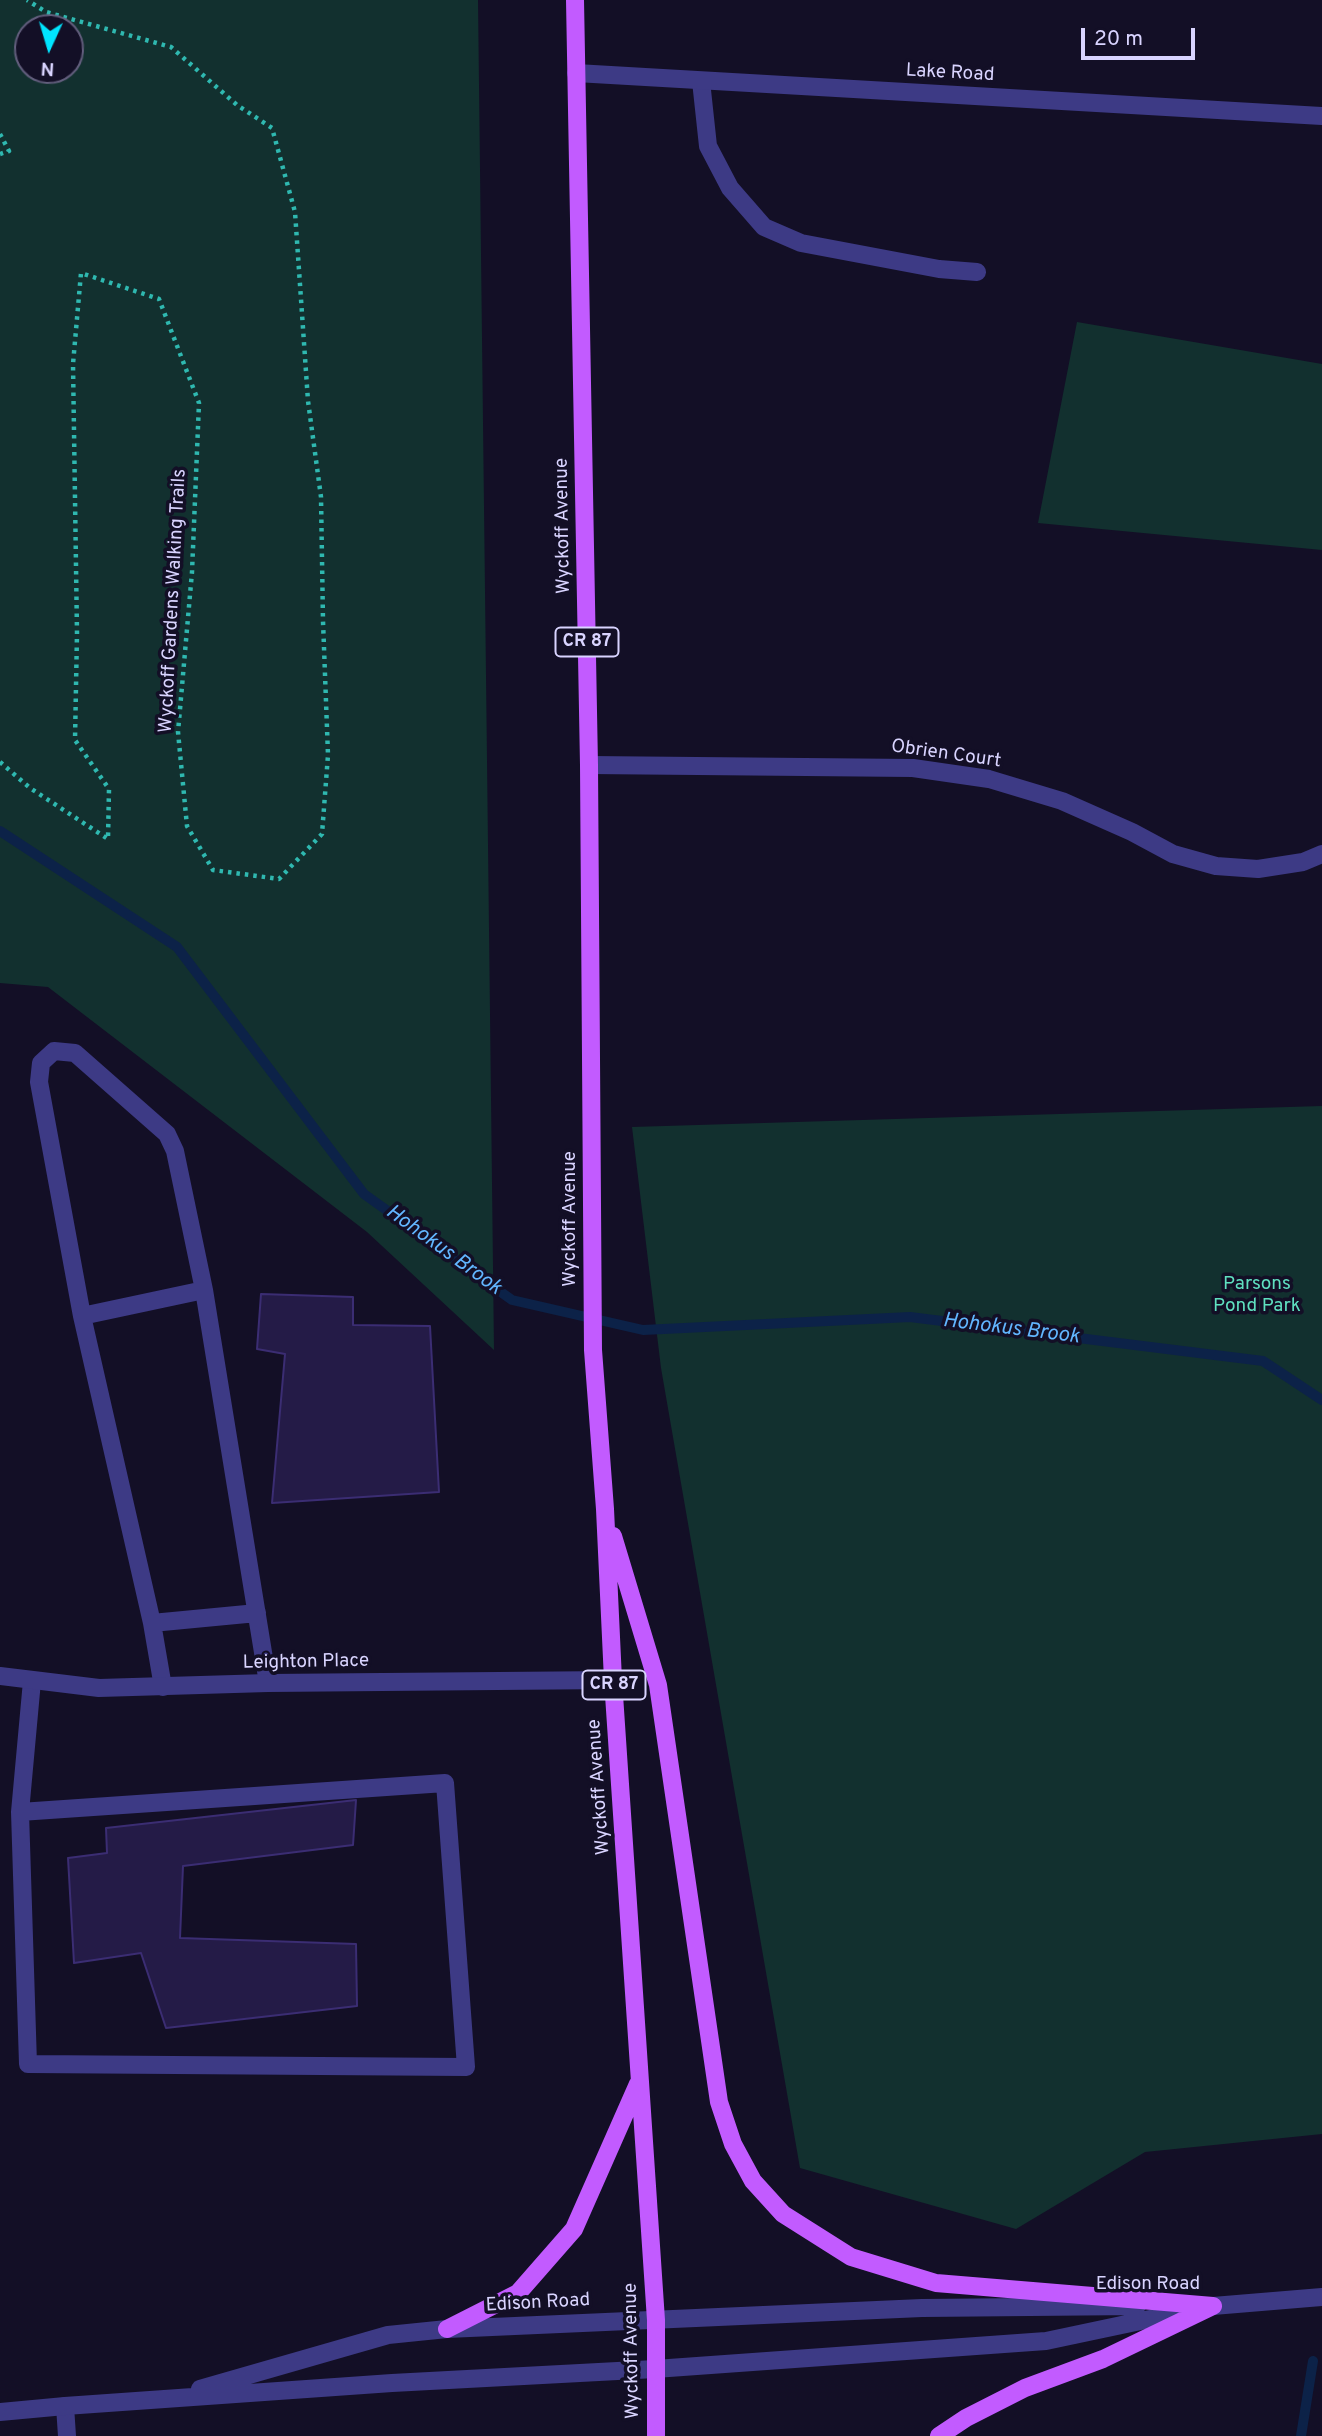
<!DOCTYPE html>
<style>
body{margin:0}
#map{position:relative;width:1322px;height:2436px;overflow:hidden;background:#130f26;font-family:Overpass,sans-serif}
canvas{display:block}
.north{position:absolute;left:14px;top:14px;width:70px;height:70px;box-sizing:border-box;background:#130f26;border:2px solid #625e7d;border-radius:50%;rotate:184deg;font-size:19px;font-weight:700;line-height:28px;text-align:center;color:#d9d4ff}
.north::after{content:'';display:block;margin:auto;width:24px;height:32px;background:#00e5ff;clip-path:polygon(50% 0,100% 100%,50% 72%,0 100%)}
.scale{position:absolute;left:1081px;top:28px;width:114px;height:32px;box-sizing:border-box;border:4px solid #d9d4ff;border-top:0;padding-left:9px;font-size:21px;line-height:24px;white-space:nowrap;color:#d9d4ff;-webkit-text-stroke:5px #130f26;paint-order:stroke}
</style>
<div id="map">
<canvas width="1322" height="2436"></canvas>
<div class="north">N</div>
<div class="scale">20 m</div>
</div>
<script>
const ctx = document.querySelector('canvas').getContext('2d');
ctx.lineJoin = 'round';
function paint(path, color) { ctx.fillStyle = color; ctx.fill(path, 'evenodd'); }
function trace(path, color, width, dash) { ctx.strokeStyle = color; ctx.lineWidth = width; ctx.lineCap = dash ? 'butt' : 'round'; ctx.setLineDash(dash || []); ctx.stroke(path); }
function drawText(font, color, halo, rows, align = 'center') {
  ctx.font = font + ' Overpass,sans-serif'; ctx.lineWidth = 7; ctx.setLineDash([]); ctx.textBaseline = 'middle'; ctx.strokeStyle = halo; ctx.fillStyle = color; for (const [text, x, y, turn = 0] of rows) {
    ctx.save(); ctx.translate(x, y); ctx.rotate((+turn || 0) * Math.PI / 180); ctx.textAlign = isNaN(turn) ? turn : align; if (halo) ctx.strokeText(text, 0, 0); ctx.fillText(text, 0, 0); ctx.restore();
  }
}
const green = new Path2D(`
 M 0,0 L 478,0 L 494,1350 L 367,1232 L 48,987 L 0,983 ZM 28,28 L 70,28 L 70,70 L 28,70 Z
 M 1077,322 L 1322,364 L 1322,550 L 1038,523 Z
 M 1322,1106 L 1322,2134 L 1145,2152 L 1016,2229 L 800,2168 L 661,1368 L 632,1127 Z`);
const stream = new Path2D(`
 M 0,831 L 177,947 L 364,1194 L 512,1300 L 643,1330 L 910,1317 L 1263,1361 L 1322,1400
 M 1301,2436 L 1313,2361`);
const building = new Path2D(`
 M 261,1294 L 353,1297 L 353,1325 L 430,1326 L 439,1492 L 272,1503 L 285,1354 L 257,1349 Z
 M 356,1800 L 353,1845 L 183,1866 L 180,1938 L 356,1944 L 357,2006 L 166,2028 L 141,1953 L 74,1963 L 68,1858 L 107,1853 L 106,1828 Z`);
const path = new Path2D(`
 M 0,134 L 9,151 L 0,154
 M 0,762 L 30,788 L 108,839 L 109,789 L 75,740 L 77,633 L 73,364 L 81,273 L 159,299 L 199,403 L 192,572 L 178,732 L 187,826 L 213,870 L 279,879 L 322,834 L 328,755 L 323,621 L 321,497 L 308,401 L 295,212 L 272,128 L 237,105 L 171,47 L 46,12 L 27,0`);
const lane = new Path2D(`
 M 701,81 L 708,146 L 730,188 L 764,227 L 801,243 L 939,269 L 977,272
 M 82,1316 L 39,1082 L 41,1063 L 54,1051 L 75,1053 L 167,1134 L 175,1151 L 204,1290
 M 152,1623 L 257,1613
 M 163,1687 L 152,1623 L 82,1316 L 204,1290 L 268,1683
 M 20,1812 L 445,1783 L 466,2067 L 28,2064 L 20,1812 L 32,1681
 M 1213,2306 L 1322,2297
 M 65,2406 L 67,2436`);
const street = new Path2D(`
 M 576,73 L 1322,116
 M 589,765 L 913,768 L 989,779 L 1062,801 L 1132,832 L 1173,854 L 1216,866 L 1258,869 L 1303,862 L 1322,854
 M 0,1676 L 99,1688 L 268,1683 L 613,1680
 M 200,2389 L 388,2335 L 447,2329 L 922,2308 L 1137,2306
 M 0,2412 L 65,2406 L 392,2383 L 655,2369 L 1046,2341 L 1202,2308`);
const primary = new Path2D(`
 M 575,0 L 589,765 L 593,1350 L 605,1509 L 613,1680 L 656,2320 L 656,2436
 M 613,1536 L 658,1685 L 719,2102 L 733,2144 L 753,2181 L 783,2214 L 851,2257 L 936,2283 L 1213,2306
 M 447,2329 L 518,2293 L 574,2229 L 638,2084
 M 939,2436 L 966,2418 L 1025,2388 L 1103,2359 L 1213,2306`);
const shields = [
 [587,642,63],
 [614,1685,63]
];
const shieldNames = [
 ["CR 87",587,642],
 ["CR 87",614,1685]
];
const streetNames = [
 ["Lake Road",950,74,3],
 ["Wyckoff Avenue",564,526,-91],
 ["Wyckoff Gardens Walking Trails",174,601,-87],
 ["Obrien Court",946,755,8],
 ["Wyckoff Avenue",571,1219,-90],
 ["Leighton Place",306,1663,-1],
 ["Wyckoff Avenue",600,1787,-94],
 ["Edison Road",1148,2285],
 ["Edison Road",538,2304,-3],
 ["Wyckoff Avenue",633,2351,-91]
];
const parkNames = [
 ["Parsons",1257,1285],
 ["Pond Park",1257,1307]
];
const waterNames = [
 ["Hohokus Brook",443,1251,36],
 ["Hohokus Brook",1011,1330,7]
];
paint(green, '#12302f');
trace(stream, '#0c2248', 10);
paint(building, '#241b47');
trace(building, '#3b2d73', 2);
trace(path, '#2fb8b0', 4.5, [3.5, 5]);
trace(lane, '#3d3a85', 18);
trace(street, '#3d3a85', 18);
trace(primary, '#c25bff', 18);
for (const [x, y, w] of shields) { const box = new Path2D(); box.roundRect(x - w / 2, y - 14.5, w, 29, 5); ctx.fillStyle = '#130f26'; ctx.fill(box); trace(box, '#d9d4ff', 2); }
drawText('bold 18px', '#d9d4ff', null, shieldNames);
drawText('19px', '#d9d4ff', '#130f26', streetNames);
drawText('19px', '#5fe0c0', '#130f26', parkNames);
drawText('italic 21px', '#62b6ff', '#130f26', waterNames);
</script>
